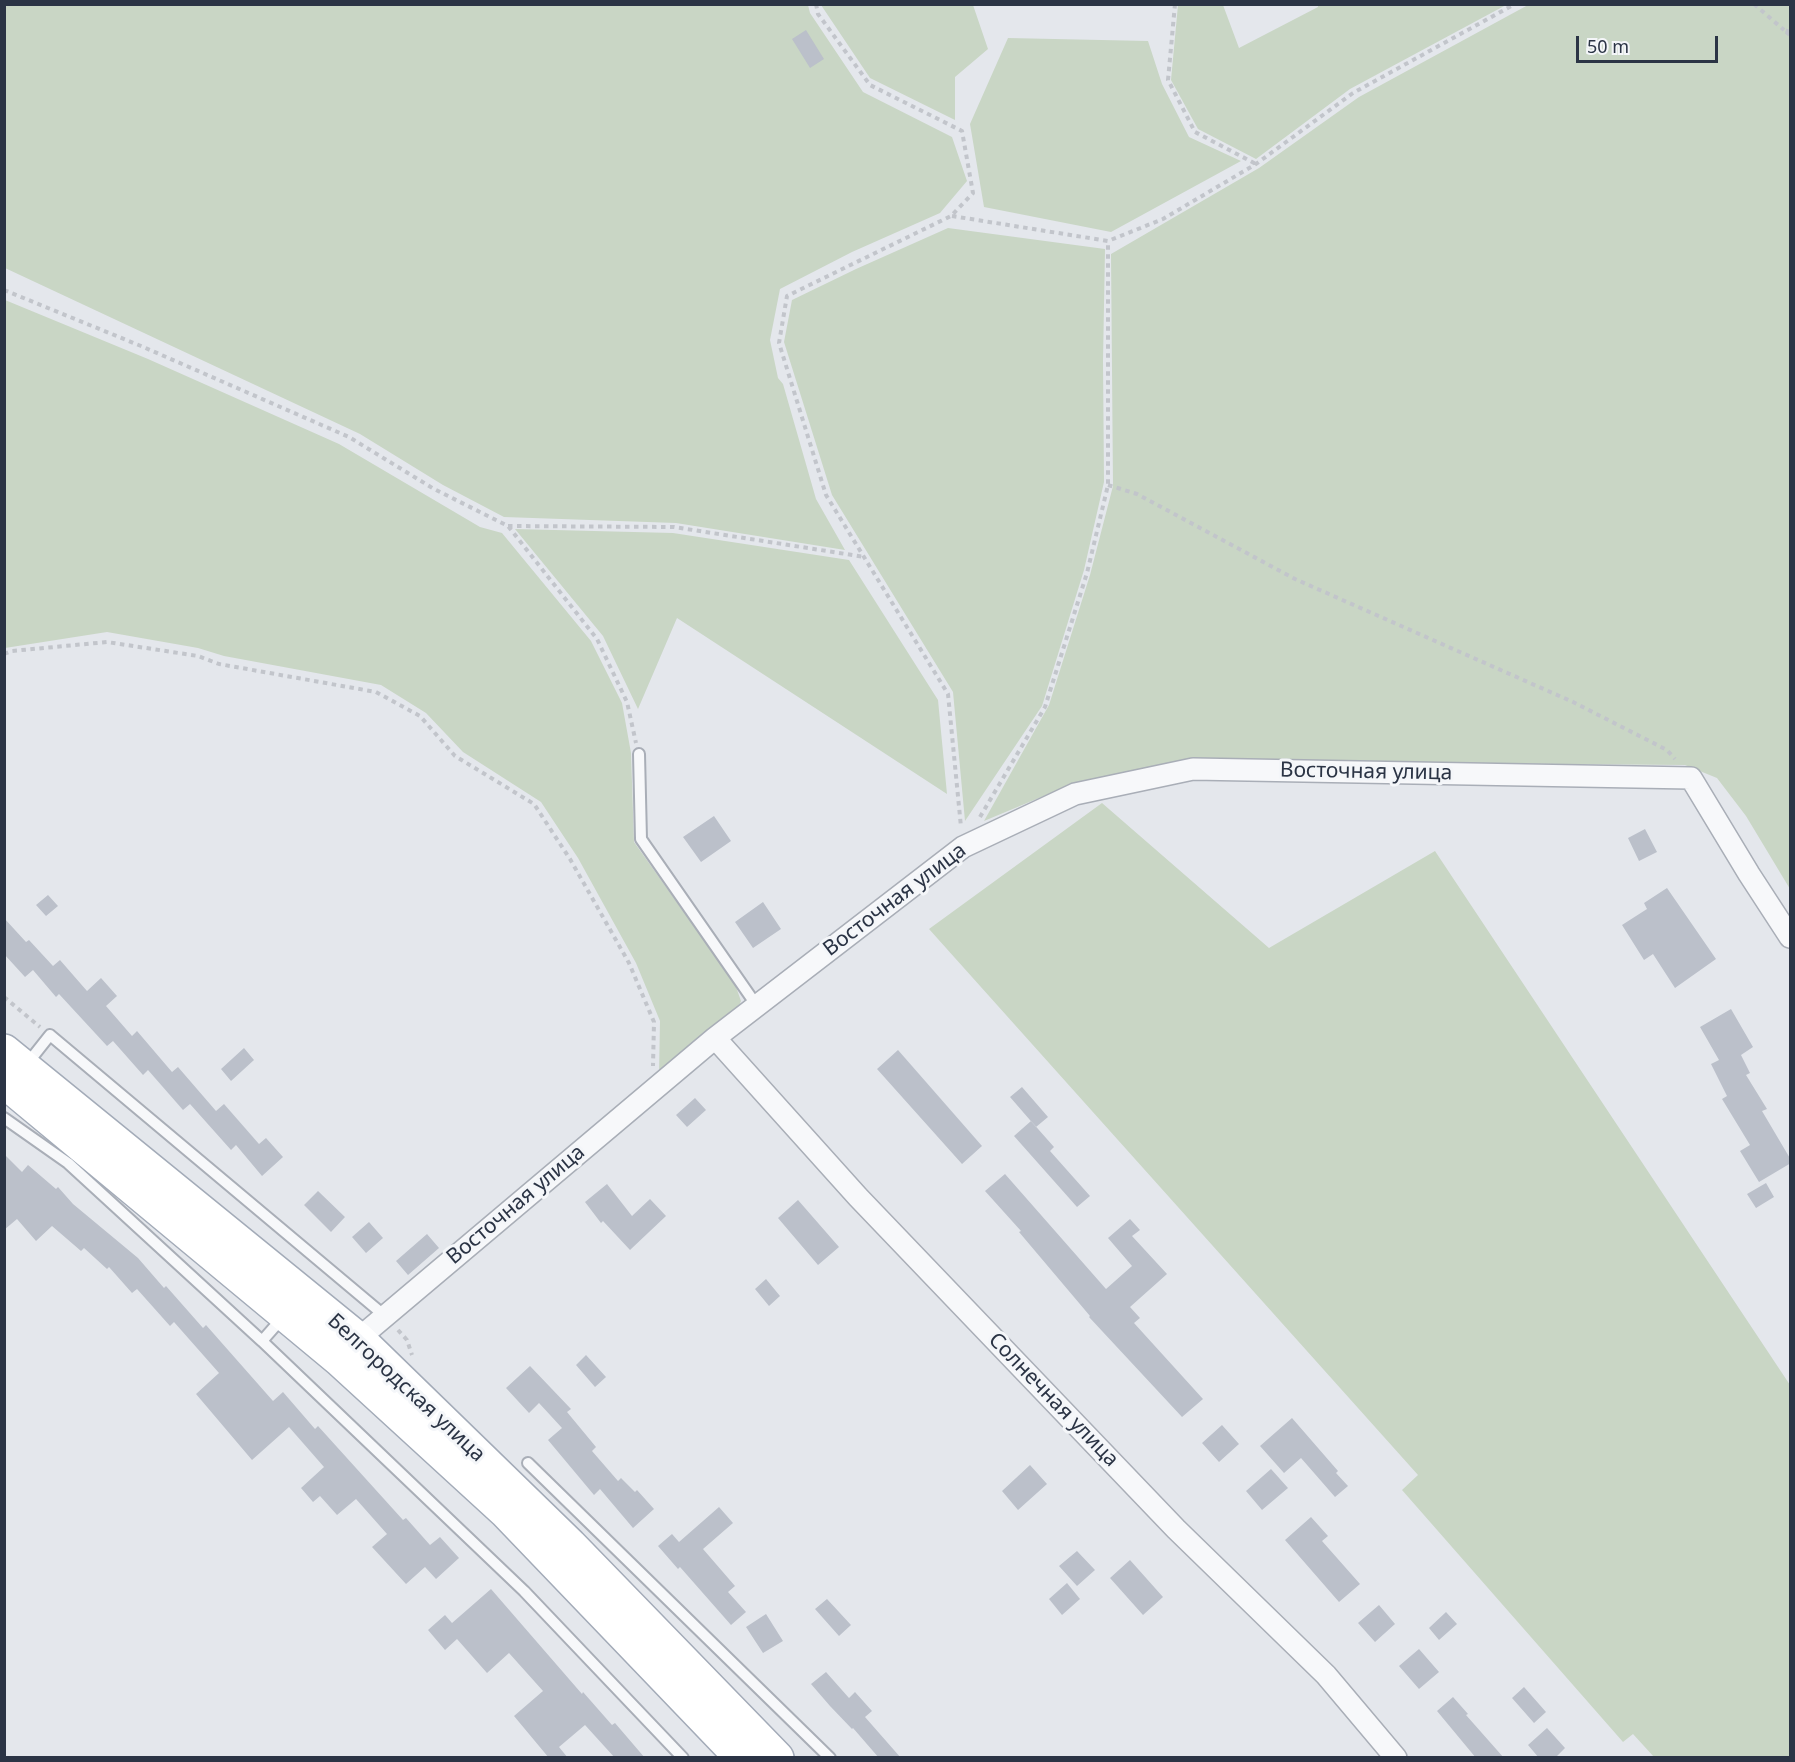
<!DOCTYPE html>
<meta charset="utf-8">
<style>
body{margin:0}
#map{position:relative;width:1795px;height:1762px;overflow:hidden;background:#e4e7ec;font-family:"Noto Sans",sans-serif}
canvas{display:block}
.frame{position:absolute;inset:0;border:6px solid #2b3445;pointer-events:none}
.scale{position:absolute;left:1576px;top:36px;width:142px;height:27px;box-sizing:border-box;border:3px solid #2b3445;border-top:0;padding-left:8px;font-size:18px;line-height:21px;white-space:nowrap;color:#2b3445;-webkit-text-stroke:4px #f4f6f9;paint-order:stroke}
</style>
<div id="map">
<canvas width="1795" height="1762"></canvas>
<div class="frame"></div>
<div class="scale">50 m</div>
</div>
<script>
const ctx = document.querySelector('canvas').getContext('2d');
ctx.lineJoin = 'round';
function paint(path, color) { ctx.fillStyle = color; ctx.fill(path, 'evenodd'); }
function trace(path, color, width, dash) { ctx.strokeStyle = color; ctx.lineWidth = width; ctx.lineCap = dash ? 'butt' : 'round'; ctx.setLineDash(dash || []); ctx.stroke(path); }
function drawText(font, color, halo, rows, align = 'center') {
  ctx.font = font + ' "Noto Sans",sans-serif'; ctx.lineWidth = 6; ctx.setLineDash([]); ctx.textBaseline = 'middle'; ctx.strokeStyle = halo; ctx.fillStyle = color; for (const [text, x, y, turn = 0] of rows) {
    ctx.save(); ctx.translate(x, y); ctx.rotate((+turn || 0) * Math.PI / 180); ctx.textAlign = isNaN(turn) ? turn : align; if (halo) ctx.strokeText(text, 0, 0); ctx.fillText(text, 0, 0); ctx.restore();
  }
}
const green = new Path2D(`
 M 4,5 L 808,5 L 810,13 L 863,92 L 952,137 L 967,181 L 940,213 L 852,252 L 780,289 L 770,340 L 778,378 L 783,384 L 816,499 L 845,550 L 676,523 L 504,517 L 443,485 L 360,434 L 5,268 Z
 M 821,5 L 973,5 L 988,49 L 955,77 L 955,120 L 870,78 Z
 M 1178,5 L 1223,5 L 1239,48 L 1318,7 L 1318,5 L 1506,5 L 1350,89 L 1256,159 L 1198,129 L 1171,80 Z
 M 1528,5 L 1790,5 L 1790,889 L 1746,816 L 1717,778 L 1685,765 L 1194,761 L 1070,785 L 984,821 L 1049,705 L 1090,575 L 1113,486 L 1111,254 L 1259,168 L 1359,97 Z
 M 1008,38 L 1148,41 L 1162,84 L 1189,137 L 1241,161 L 1111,232 L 984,207 L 970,124 Z
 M 948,228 L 1105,249 L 1103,361 L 1104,482 L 1084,570 L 1042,706 L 965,821 L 953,692 L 832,495 L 784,342 L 792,300 L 856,269 Z
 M 5,300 L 148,359 L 339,444 L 480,527 L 502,533 L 591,641 L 622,703 L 631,753 L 634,842 L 735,984 L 741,1001 L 736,1013 L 659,1075 L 660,1021 L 636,963 L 578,858 L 541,802 L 463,752 L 426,713 L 381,685 L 224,656 L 198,648 L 107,632 L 5,648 Z
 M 515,529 L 673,533 L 849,560 L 938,700 L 947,794 L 677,618 L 638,709 L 603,636 Z
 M 1102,803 L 1269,948 L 1435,851 L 1790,1385 L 1790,1757 L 1654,1757 L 1633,1734 L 1623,1742 L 1402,1490 L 1418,1475 L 929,929 Z`);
const building = new Path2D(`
 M 806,30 L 824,59 L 810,68 L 792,39 Z
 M 714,816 L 731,841 L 701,862 L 683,837 Z
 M 1645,829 L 1657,852 L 1639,861 L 1628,838 Z
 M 1667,888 L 1716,959 L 1675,988 L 1653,954 L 1644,960 L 1622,925 L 1647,909 L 1644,903 Z
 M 48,895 L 58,906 L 46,916 L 36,905 Z
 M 763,902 L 781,929 L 753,948 L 735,922 Z
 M 4,918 L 26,942 L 29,940 L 53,966 L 60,960 L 87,991 L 101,978 L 117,996 L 106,1006 L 132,1036 L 137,1031 L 172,1072 L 178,1067 L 216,1111 L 224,1104 L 259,1144 L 266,1138 L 283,1157 L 262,1176 L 236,1145 L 231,1150 L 190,1104 L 183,1110 L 148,1070 L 143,1075 L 113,1041 L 107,1046 L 59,994 L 56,997 L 33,970 L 25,977 L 4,954 Z
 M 1731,1009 L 1753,1047 L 1741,1055 L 1750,1073 L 1746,1075 L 1767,1109 L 1762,1111 L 1791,1160 L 1791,1163 L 1759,1182 L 1740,1151 L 1750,1145 L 1722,1099 L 1727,1096 L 1711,1064 L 1719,1060 L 1700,1027 Z
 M 244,1048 L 254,1060 L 231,1081 L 221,1069 Z
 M 898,1050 L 982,1146 L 962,1164 L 877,1069 Z
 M 1022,1087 L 1048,1117 L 1036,1127 L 1010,1097 Z
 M 695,1098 L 706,1110 L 687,1127 L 676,1115 Z
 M 1031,1121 L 1054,1147 L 1050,1151 L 1090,1196 L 1077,1207 L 1014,1136 Z
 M 4,1154 L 22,1172 L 28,1165 L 56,1189 L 58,1187 L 73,1204 L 138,1258 L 164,1288 L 166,1286 L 203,1328 L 206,1325 L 273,1401 L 283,1392 L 315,1429 L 318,1426 L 403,1520 L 406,1518 L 430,1545 L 440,1537 L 459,1558 L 436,1579 L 425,1567 L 406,1584 L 372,1547 L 387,1534 L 356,1499 L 337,1515 L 320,1496 L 313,1502 L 301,1488 L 324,1467 L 289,1427 L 252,1460 L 196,1394 L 219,1373 L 174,1322 L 170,1326 L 137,1289 L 132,1293 L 109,1267 L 107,1269 L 84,1248 L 81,1251 L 52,1226 L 36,1241 L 17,1219 L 4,1230 Z
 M 1005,1174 L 1106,1289 L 1132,1266 L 1108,1238 L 1130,1219 L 1140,1230 L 1132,1236 L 1167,1274 L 1130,1307 L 1140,1318 L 1134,1323 L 1203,1399 L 1182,1417 L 1089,1317 L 1090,1316 L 1019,1232 L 1021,1231 L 985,1191 Z
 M 1766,1183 L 1774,1197 L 1756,1208 L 1747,1194 Z
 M 607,1184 L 632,1216 L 650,1199 L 666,1216 L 630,1250 L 603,1221 L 601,1223 L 585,1202 Z
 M 318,1191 L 345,1217 L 331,1232 L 304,1205 Z
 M 798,1200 L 839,1247 L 818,1265 L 778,1218 Z
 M 369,1222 L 383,1238 L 366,1253 L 352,1237 Z
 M 427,1234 L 439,1248 L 408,1275 L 396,1261 Z
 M 766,1279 L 780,1296 L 769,1306 L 755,1289 Z
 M 586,1355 L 606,1377 L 595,1387 L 576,1365 Z
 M 530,1366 L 571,1409 L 567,1412 L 596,1447 L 592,1451 L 618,1481 L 621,1478 L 635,1492 L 637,1490 L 654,1509 L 633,1528 L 600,1489 L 594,1495 L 548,1440 L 562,1428 L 539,1403 L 529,1413 L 506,1388 Z
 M 1292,1418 L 1338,1471 L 1336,1473 L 1348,1486 L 1335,1497 L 1301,1458 L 1284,1473 L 1260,1446 Z
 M 1222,1425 L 1239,1444 L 1219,1462 L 1202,1443 Z
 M 1030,1465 L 1047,1484 L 1018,1510 L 1002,1491 Z
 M 1271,1469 L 1288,1488 L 1262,1510 L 1246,1491 Z
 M 719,1507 L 733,1523 L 703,1549 L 735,1586 L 728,1592 L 746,1612 L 731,1625 L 680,1567 L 678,1569 L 658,1546 L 672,1534 L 679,1542 Z
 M 1311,1517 L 1328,1536 L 1322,1541 L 1360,1584 L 1339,1602 L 1285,1540 Z
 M 1077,1551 L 1095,1570 L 1077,1586 L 1059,1566 Z
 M 1130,1560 L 1163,1597 L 1143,1615 L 1110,1578 Z
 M 1067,1583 L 1080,1599 L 1062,1615 L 1049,1599 Z
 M 491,1589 L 582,1694 L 583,1692 L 612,1725 L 615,1723 L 645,1758 L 615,1758 L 585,1725 L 559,1747 L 568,1758 L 549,1758 L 514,1716 L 543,1691 L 509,1653 L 487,1673 L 457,1639 L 445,1650 L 428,1630 L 445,1615 L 452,1623 Z
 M 827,1599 L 851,1625 L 839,1636 L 815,1609 Z
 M 1379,1605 L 1395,1624 L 1375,1642 L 1358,1623 Z
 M 1446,1612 L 1457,1624 L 1439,1640 L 1429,1628 Z
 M 766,1614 L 783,1641 L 763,1653 L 746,1627 Z
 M 1419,1649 L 1439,1672 L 1419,1689 L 1399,1666 Z
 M 826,1672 L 849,1698 L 855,1692 L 872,1711 L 865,1717 L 901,1758 L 879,1758 L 853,1728 L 852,1729 L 830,1706 L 811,1684 Z
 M 1524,1687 L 1546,1712 L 1534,1723 L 1512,1698 Z
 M 1453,1697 L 1468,1714 L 1466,1715 L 1504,1758 L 1476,1758 L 1437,1711 Z
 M 1547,1728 L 1565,1748 L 1555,1758 L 1539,1758 L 1528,1745 Z`);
const path = new Path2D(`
 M 816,4 L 818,14 L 870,85 L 962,131 L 973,193 L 951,216 L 787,296 L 779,343 L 826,495 L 948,694 L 961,827
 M 1175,4 L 1168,80 L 1195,132 L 1256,164
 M 1754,4 L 1784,30
 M 1790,32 L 1784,30 L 1790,35
 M 952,216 L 1108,241 L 1163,219 L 1256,164 L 1353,93 L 1515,4
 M 4,290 L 141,346 L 349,437 L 434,489 L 508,526 L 597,639 L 627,702 L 636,743
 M 1108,485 L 1137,494 L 1295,579 L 1573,702 L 1667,750 L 1675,759
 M 508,526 L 674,527 L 865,557
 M 4,654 L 12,651 L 107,642 L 198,656 L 219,664 L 376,692 L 420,716 L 455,756 L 534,804 L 570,859 L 629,963 L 654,1022 L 653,1066
 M 980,817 L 1045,707 L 1087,573 L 1108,485 L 1108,241
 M 4,997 L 40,1027
 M 398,1330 L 407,1340 L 412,1355`);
const lane = new Path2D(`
 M 639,754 L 641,839 L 757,1006
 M 27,1064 L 50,1035 L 385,1316
 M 4,1118 L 68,1163 L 262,1341 L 284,1316
 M 262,1341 L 524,1591 L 683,1758
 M 528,1463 L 830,1758`);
const street = new Path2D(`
 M 715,1038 L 858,1197 L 1176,1529 L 1326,1675 L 1396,1758
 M 358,1339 L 715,1038 L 963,847 L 1075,794 L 1193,769 L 1691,778 L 1749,874 L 1790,937`);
const primary = new Path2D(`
 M 4,1051 L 358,1339 L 570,1545 L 777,1758
 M 4,1081 L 340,1360 L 506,1512 L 742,1758`);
const streetNames = [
 ["Восточная улица",1366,772,1],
 ["Восточная улица",895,900,-37],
 ["Восточная улица",516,1205,-40],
 ["Белгородская улица",406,1388,43],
 ["Солнечная улица",1053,1400,46]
];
paint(green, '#c9d6c5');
paint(building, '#bbc0ca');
trace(lane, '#a9aeb7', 14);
trace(street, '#a9aeb7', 24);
trace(primary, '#a3abb8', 36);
trace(path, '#c2c5cb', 4, [4.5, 4.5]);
trace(lane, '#f7f8fa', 10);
trace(street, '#f7f8fa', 21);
trace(primary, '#fff', 33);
drawText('21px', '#2b3445', '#f4f6f9', streetNames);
</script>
